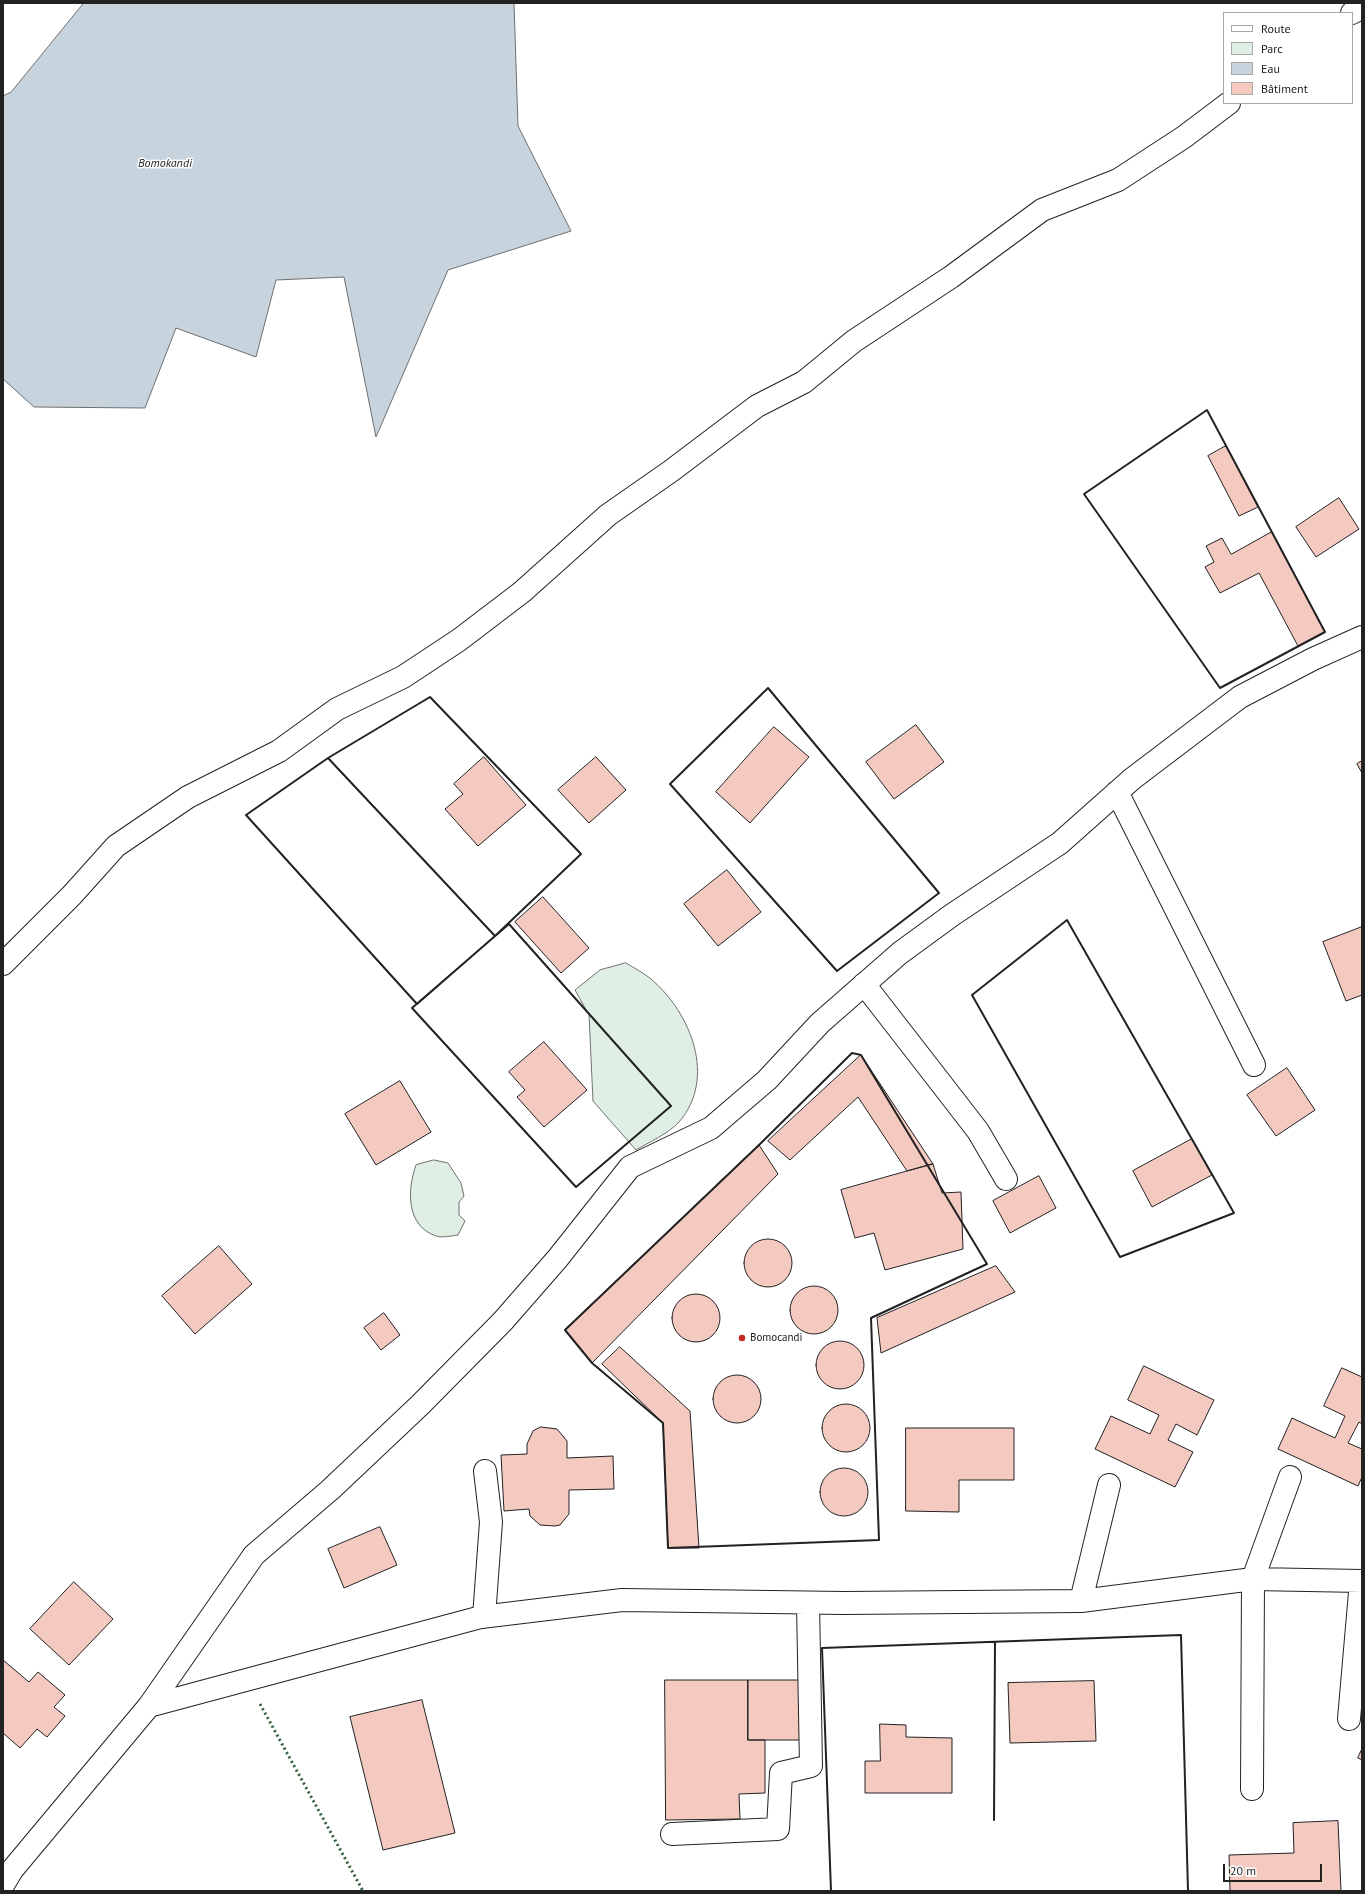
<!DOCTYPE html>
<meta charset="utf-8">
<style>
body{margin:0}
#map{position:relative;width:1365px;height:1894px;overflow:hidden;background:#fff;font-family:"PT Sans",sans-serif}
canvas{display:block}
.frame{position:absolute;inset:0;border:4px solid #222;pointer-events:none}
.legend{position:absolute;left:1223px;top:12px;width:130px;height:92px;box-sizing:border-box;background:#fff;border:1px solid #a7a7a7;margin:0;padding:5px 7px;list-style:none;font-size:12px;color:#222}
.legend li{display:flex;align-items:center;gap:8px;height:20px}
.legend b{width:20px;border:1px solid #a7a7a7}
.scale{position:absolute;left:1223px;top:1864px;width:99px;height:18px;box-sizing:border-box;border:2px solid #222;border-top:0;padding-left:5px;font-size:12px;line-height:14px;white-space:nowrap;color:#222;-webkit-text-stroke:3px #fff;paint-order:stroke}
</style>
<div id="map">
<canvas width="1365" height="1894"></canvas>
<div class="frame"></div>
<ul class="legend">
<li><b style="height:5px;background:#fff"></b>Route</li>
<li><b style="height:11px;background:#e0efe3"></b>Parc</li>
<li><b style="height:11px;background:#c7d3dd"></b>Eau</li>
<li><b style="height:11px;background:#f3c9c0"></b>Bâtiment</li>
</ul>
<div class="scale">20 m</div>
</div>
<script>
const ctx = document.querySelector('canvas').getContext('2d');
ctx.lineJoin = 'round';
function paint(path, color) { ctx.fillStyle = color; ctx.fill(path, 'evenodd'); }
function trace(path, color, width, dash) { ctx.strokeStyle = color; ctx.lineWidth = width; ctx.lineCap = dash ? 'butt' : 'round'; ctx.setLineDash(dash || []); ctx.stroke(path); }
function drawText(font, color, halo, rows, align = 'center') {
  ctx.font = font + ' "PT Sans",sans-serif'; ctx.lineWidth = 3; ctx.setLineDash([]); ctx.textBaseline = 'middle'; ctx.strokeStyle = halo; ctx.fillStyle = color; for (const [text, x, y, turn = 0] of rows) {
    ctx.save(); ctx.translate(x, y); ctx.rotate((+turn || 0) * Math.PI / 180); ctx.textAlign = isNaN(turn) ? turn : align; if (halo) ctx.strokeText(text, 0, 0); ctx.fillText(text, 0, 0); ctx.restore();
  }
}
const green = new Path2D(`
 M 626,963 C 634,968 644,973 651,979 C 691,1013 717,1078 679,1122 C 668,1134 649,1142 636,1150 L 593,1101 L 589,1015 L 575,990 L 600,970 Z
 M 434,1160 L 448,1163 L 461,1183 L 464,1196 L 459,1202 L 459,1215 L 465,1221 L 458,1235 C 451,1236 442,1238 436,1236 C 406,1226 407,1190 416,1165 Z`);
const water = new Path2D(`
 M 84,3 L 514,3 L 518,126 L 571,231 L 448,270 L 376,437 L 344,277 L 276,280 L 256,357 L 176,328 L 145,408 L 34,407 L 3,379 L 3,96 L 11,92 Z`);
const building = new Path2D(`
 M 1226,446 L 1258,507 L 1239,516 L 1208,456 Z
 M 1339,498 L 1359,529 L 1316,557 L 1296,527 Z
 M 1272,532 L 1325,632 L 1298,646 L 1259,573 L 1220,593 L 1205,567 L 1214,562 L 1206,546 L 1222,538 L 1231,554 Z
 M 916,725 L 944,762 L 894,799 L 866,762 Z
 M 774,727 L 809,757 L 750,823 L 716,792 Z
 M 484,757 L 526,805 L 478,846 L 445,809 L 463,794 L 454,784 Z
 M 596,757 L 626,790 L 589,823 L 558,790 Z
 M 1362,761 L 1362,773 L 1357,764 Z
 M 727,870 L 761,912 L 718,946 L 684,904 Z
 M 543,897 L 589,948 L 561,973 L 515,922 Z
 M 1362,927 L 1362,995 L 1346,1001 L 1323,942 Z
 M 544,1042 L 587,1090 L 544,1127 L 517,1097 L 525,1090 L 509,1072 Z
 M 861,1055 L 933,1164 L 907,1171 L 858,1097 L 790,1160 L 768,1141 Z
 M 1287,1068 L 1315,1110 L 1276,1136 L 1247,1095 Z
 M 400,1081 L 431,1132 L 376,1165 L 345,1114 Z
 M 1192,1139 L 1212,1175 L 1152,1207 L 1133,1171 Z
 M 759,1145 L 778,1174 L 592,1363 L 565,1330 Z
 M 933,1164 L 942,1193 L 961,1192 L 963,1249 L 885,1270 L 874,1233 L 855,1238 L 841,1190 Z
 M 1039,1176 L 1056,1208 L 1010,1233 L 993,1201 Z
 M744 1263a24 24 0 1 1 48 0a24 24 0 1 1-48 0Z
 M 219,1246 L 252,1284 L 195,1334 L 162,1296 Z
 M 996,1266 L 1015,1292 L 881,1353 L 877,1318 Z
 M790 1310a24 24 0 1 1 48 0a24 24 0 1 1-48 0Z
 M672 1318a24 24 0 1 1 48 0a24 24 0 1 1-48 0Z
 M 384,1313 L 400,1335 L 381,1350 L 364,1328 Z
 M816 1365a24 24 0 1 1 48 0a24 24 0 1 1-48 0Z
 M 620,1347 L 690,1411 L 699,1548 L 668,1548 L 663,1423 L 602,1364 Z
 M 1144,1366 L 1214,1400 L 1197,1435 L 1176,1424 L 1168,1440 L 1193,1452 L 1175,1487 L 1095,1449 L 1111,1416 L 1150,1434 L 1159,1415 L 1128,1400 Z
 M 1342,1368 L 1362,1377 L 1362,1424 L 1359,1422 L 1348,1443 L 1362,1449 L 1362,1477 L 1358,1486 L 1278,1449 L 1292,1418 L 1335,1438 L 1345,1416 L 1324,1406 Z
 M713 1399a24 24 0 1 1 48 0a24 24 0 1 1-48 0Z
 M822 1428a24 24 0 1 1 48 0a24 24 0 1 1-48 0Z
 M 541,1427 L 557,1429 L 567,1441 L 567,1458 L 613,1456 L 614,1489 L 569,1490 L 569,1514 L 560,1525 L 555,1526 L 540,1525 L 530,1516 L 529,1509 L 504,1511 L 501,1455 L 527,1454 L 527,1444 L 533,1431 Z
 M 906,1428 L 1014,1428 L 1014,1480 L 959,1480 L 959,1512 L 906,1511 Z
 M820 1492a24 24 0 1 1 48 0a24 24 0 1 1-48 0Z
 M 380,1527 L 397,1565 L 344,1588 L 328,1549 Z
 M 74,1582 L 113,1619 L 69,1665 L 30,1629 Z
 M 3,1660 L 29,1682 L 38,1672 L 65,1695 L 54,1707 L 65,1716 L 47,1737 L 37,1729 L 20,1748 L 3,1733 Z
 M 665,1680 L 748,1680 L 748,1740 L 765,1740 L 765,1793 L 739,1794 L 740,1819 L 666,1820 Z
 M 748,1680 L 799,1680 L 800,1740 L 748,1740 Z
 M 1094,1681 L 1096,1741 L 1010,1743 L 1008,1683 Z
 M 422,1700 L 455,1833 L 383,1850 L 350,1717 Z
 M 880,1724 L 906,1725 L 906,1737 L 952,1738 L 952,1793 L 865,1793 L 865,1761 L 880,1761 Z
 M 1362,1749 L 1362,1760 L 1358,1758 Z
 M 1338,1821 L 1341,1891 L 1230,1891 L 1229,1855 L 1294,1853 L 1293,1823 Z`);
const minor = new Path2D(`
 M 1352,13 L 1362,7
 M 1117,792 L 1254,1065
 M 3,964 L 72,895 L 116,846 L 188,797 L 279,751 L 337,709 L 403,677 L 459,640 L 522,592 L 608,515 L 671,471 L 757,406 L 804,382 L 854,341 L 951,277 L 1042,210 L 1118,180 L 1184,137 L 1229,103
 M 864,984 L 978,1131 L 1006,1179
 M 1081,1601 L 1109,1485
 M 484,1617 L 491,1522 L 485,1471
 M 149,1706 L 481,1617 L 622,1600 L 844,1603 L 1081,1601 L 1253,1579 L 1362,1581
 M 1349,1719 L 1361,1581
 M 1252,1789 L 1253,1579 L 1290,1477
 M 672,1834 L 778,1829 L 781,1773 L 811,1766 L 808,1603
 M 3,1885 L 12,1870 L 149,1706 L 254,1555 L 330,1490 L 420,1405 L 503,1321 L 558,1258 L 630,1167 L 711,1128 L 767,1080 L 820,1023 L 900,953 L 952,915 L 1060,843 L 1132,779 L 1240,697 L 1313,659 L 1362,637`);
const hedge = new Path2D(`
 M 260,1704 L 363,1891`);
const wall = new Path2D(`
 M 1207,410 L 1325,632 L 1220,688 L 1084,494 Z
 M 768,688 L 939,893 L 837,971 L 670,784 Z
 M 430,697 L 581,854 L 495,936 L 328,758 Z
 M 328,758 L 495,936 L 417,1004 L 246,815 Z
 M 1067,920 L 1234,1213 L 1120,1257 L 972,995 Z
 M 509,924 L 671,1106 L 576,1187 L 412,1008 Z
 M 852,1053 L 861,1055 L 987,1264 L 871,1318 L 879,1540 L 668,1548 L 663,1423 L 592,1363 L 565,1330 L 759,1145 Z
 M 994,1820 L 995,1642
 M 831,1891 L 822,1648 L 1181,1635 L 1188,1891`);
const markers = [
 [742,1338,4,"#c62828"]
];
const poiNames = [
 ["Bomocandi",750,1338]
];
const waterNames = [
 ["Bomokandi",165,164]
];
paint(green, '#e0efe3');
trace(green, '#6f6f6f', 1);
paint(water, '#c7d3dd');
trace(water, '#6f6f6f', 1);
paint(building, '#f3c9c0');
trace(building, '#222', 1);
trace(minor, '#222', 24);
trace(minor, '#fff', 22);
trace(hedge, '#2f5e38', 3, [2, 3]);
trace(wall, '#222', 2);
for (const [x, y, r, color] of markers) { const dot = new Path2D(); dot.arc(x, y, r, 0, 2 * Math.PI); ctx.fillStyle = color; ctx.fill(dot); trace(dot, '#fff', 1.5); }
drawText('11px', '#222', '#fff', poiNames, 'left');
drawText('italic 12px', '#222', '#fff', waterNames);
</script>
